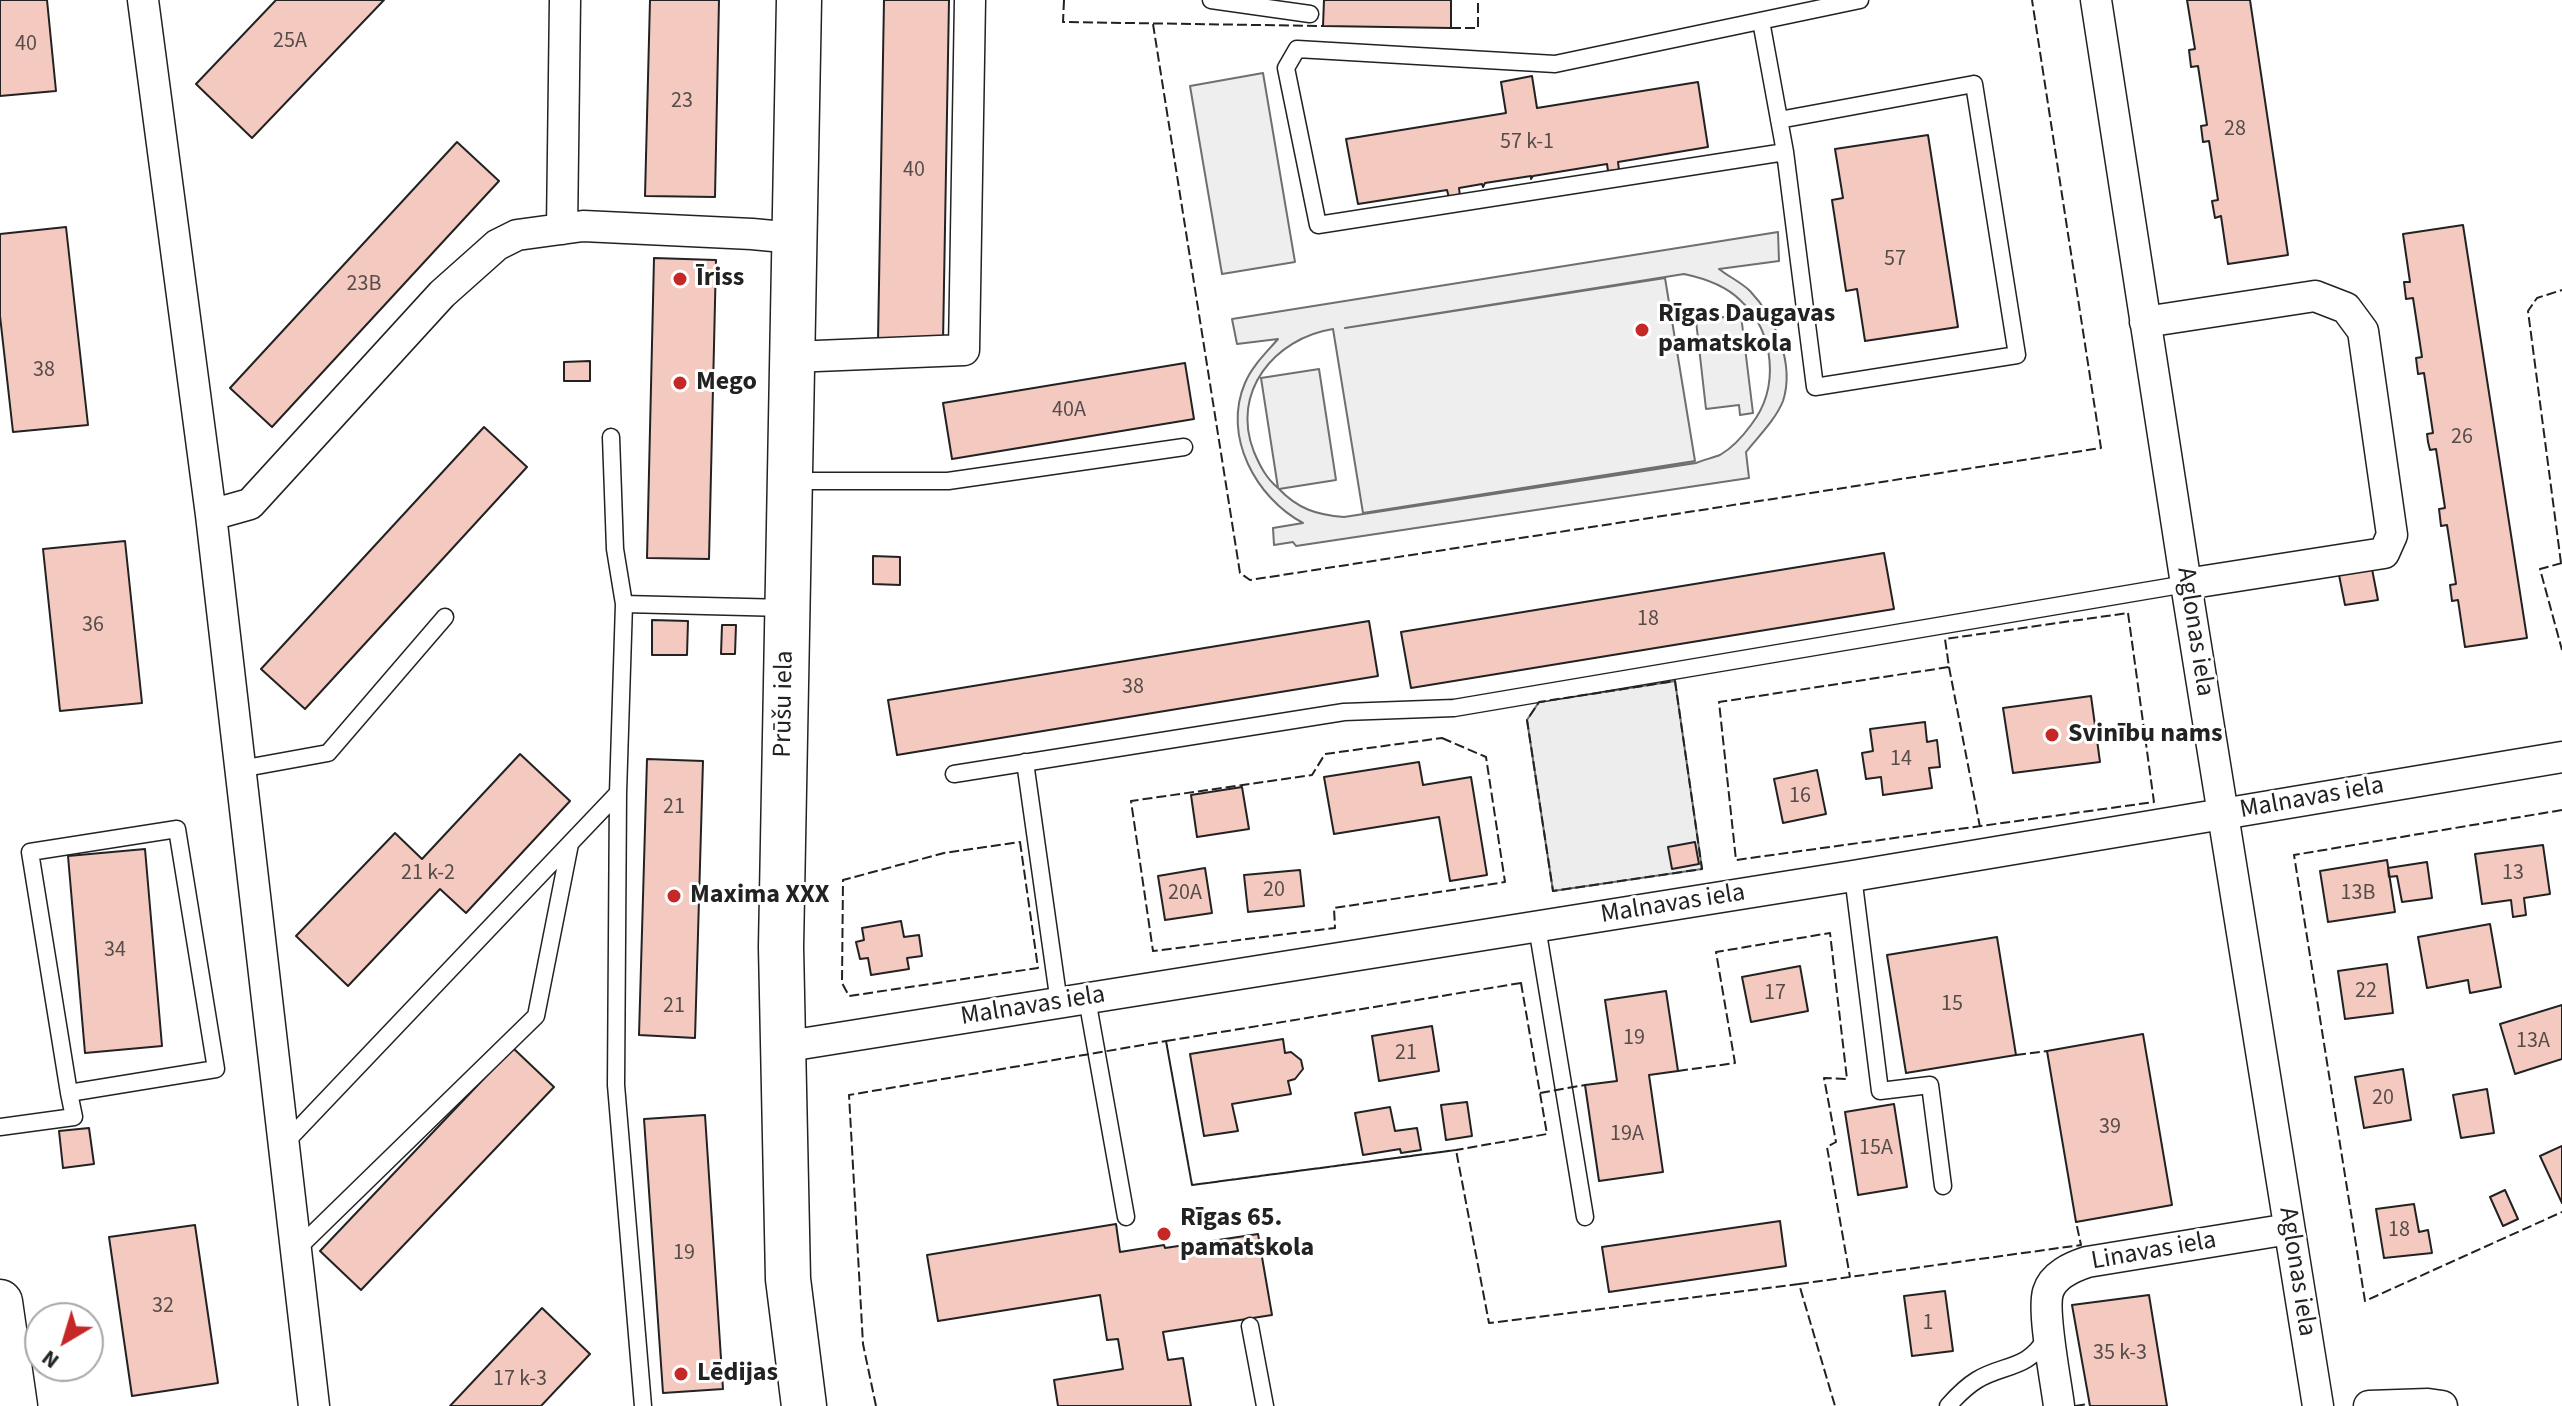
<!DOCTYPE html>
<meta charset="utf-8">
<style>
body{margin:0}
#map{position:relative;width:2562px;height:1406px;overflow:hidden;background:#fff;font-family:"Source Sans 3",sans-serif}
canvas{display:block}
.north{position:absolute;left:24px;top:1302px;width:80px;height:80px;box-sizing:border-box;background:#fff;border:2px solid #a7a7a7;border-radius:50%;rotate:218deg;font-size:22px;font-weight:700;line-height:32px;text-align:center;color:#222}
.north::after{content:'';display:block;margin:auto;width:28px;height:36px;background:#c62828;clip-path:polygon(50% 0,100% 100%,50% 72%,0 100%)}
</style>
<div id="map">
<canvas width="2562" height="1406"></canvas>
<div class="north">N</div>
</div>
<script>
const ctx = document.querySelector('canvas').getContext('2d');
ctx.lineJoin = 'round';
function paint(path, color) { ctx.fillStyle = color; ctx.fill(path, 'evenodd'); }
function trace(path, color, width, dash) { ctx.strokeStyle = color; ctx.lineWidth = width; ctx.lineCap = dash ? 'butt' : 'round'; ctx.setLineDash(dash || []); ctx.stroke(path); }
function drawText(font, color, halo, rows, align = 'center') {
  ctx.font = font + ' "Source Sans 3",sans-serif'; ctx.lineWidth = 6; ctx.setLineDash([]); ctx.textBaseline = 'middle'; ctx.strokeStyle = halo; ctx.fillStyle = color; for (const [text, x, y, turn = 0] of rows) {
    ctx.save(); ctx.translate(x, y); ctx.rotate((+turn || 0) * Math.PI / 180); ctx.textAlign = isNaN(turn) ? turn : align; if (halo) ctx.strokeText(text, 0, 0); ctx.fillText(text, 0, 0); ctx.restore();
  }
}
const green = new Path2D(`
 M 1263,73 L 1295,262 L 1222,274 L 1190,86 Z
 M 1778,232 L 1779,261 L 1719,269 C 1729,277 1741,282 1750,291 C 1775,317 1795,364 1783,401 C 1776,419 1758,437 1746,452 L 1749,478 L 1296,546 L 1293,542 L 1274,545 L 1273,528 L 1303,523 C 1256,498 1222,436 1245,383 C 1252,366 1266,353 1278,339 L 1237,344 L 1232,319 ZM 1684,274 C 1703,278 1726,286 1740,300 C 1775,332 1780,388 1751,425 C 1743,436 1732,448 1720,455 C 1712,458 1703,460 1696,463 L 1344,517 C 1317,515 1298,509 1279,489 L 1336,480 L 1319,369 L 1261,378 L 1278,488 C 1266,478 1260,466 1254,452 C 1230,392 1275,338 1333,329 L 1363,513 L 1695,461 L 1665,278 L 1345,328 Z
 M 1707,311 L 1708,319 L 1741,315 L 1753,413 L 1740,415 L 1739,405 L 1706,409 L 1695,312 Z`);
const parking = new Path2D(`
 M 1675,681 L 1702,869 L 1553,891 L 1527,720 L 1539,702 Z`);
const building = new Path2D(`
 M 0,0 L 47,0 L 56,91 L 0,96 Z
 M 276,0 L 384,0 L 252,138 L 196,84 Z
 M 650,0 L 719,0 L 715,197 L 645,196 Z
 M 884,0 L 949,0 L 943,342 L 878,341 Z
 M 1324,0 L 1451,0 L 1451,28 L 1323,26 Z
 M 2187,0 L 2250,0 L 2288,255 L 2228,264 L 2221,216 L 2215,218 L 2212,201 L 2218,200 L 2209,141 L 2203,142 L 2201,126 L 2207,125 L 2198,66 L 2191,67 L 2189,50 L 2195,49 Z
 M 1532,76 L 1537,108 L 1698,82 L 1708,147 L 1618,162 L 1619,170 L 1608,171 L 1607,164 L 1533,176 L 1531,179 L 1531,176 L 1485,183 L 1483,187 L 1482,184 L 1459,188 L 1460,196 L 1449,198 L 1447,190 L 1358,204 L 1346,139 L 1506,113 L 1501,82 Z
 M 1928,135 L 1958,327 L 1865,341 L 1857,289 L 1846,291 L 1832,200 L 1843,198 L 1835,149 Z
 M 457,142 L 499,181 L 272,427 L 230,388 Z
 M 2463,225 L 2527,638 L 2465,647 L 2458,600 L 2452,601 L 2450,585 L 2456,584 L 2447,525 L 2441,526 L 2439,509 L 2445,508 L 2436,449 L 2430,450 L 2428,442 L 2427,434 L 2433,433 L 2424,373 L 2418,374 L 2416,358 L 2422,357 L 2413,298 L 2406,299 L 2404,282 L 2410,282 L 2403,234 Z
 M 66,227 L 88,425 L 13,432 L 0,316 L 0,234 Z
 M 654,258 L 716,260 L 709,559 L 647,558 Z
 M 590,361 L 590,381 L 564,381 L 564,362 Z
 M 1185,363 L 1194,419 L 952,459 L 943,403 Z
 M 484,427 L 527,467 L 305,709 L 261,669 Z
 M 125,541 L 142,703 L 60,711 L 43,549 Z
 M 1884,553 L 1894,609 L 1411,688 L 1401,632 Z
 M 873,556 L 900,557 L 900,585 L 873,584 Z
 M 2372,569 L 2378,600 L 2345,605 L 2339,575 Z
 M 652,620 L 688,621 L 687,655 L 652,655 Z
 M 1369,621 L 1378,676 L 897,755 L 888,700 Z
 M 722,625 L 736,625 L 735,654 L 721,654 Z
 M 2091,696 L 2100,762 L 2013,773 L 2003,708 Z
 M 1925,722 L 1927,742 L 1937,740 L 1940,767 L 1929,768 L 1932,788 L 1883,795 L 1881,777 L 1866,779 L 1862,753 L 1873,751 L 1870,729 Z
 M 520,754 L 570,801 L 466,913 L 440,889 L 348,986 L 296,936 L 395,833 L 422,859 Z
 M 647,759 L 703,761 L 695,1038 L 639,1035 Z
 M 1419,762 L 1423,785 L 1471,777 L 1487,875 L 1450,881 L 1439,817 L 1334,834 L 1324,777 Z
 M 1817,770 L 1826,814 L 1783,823 L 1774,779 Z
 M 1242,787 L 1249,829 L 1197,837 L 1191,795 Z
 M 1695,842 L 1699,864 L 1672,869 L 1668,847 Z
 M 2543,845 L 2550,894 L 2524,898 L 2526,915 L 2513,917 L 2511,900 L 2482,904 L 2475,854 Z
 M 145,849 L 162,1046 L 85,1053 L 68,856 Z
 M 2387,860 L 2395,912 L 2328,922 L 2320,871 Z
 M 2427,862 L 2432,898 L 2402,902 L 2397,876 L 2389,877 L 2388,868 Z
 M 1205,868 L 1212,913 L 1165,920 L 1158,876 Z
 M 1300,870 L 1304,906 L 1248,912 L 1244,875 Z
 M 901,921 L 904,937 L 919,935 L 922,956 L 907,958 L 909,969 L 871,975 L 868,958 L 860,959 L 856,942 L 864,940 L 862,928 Z
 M 2490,924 L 2501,987 L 2470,993 L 2468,980 L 2427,988 L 2418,937 Z
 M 1997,937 L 2016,1055 L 1906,1073 L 1887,955 Z
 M 2387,964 L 2393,1013 L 2345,1019 L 2338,971 Z
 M 1800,966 L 1808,1011 L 1751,1022 L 1742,977 Z
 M 1666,991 L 1678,1071 L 1649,1075 L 1663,1172 L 1599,1181 L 1585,1085 L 1617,1081 L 1605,1000 Z
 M 2562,1005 L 2562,1059 L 2515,1074 L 2500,1024 Z
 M 1432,1026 L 1439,1071 L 1379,1081 L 1372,1036 Z
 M 2143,1034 L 2172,1205 L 2076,1222 L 2047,1051 Z
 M 1283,1039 L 1285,1053 L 1291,1052 L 1301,1060 L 1303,1069 L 1295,1079 L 1288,1081 L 1291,1094 L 1232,1104 L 1238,1131 L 1204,1136 L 1190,1054 Z
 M 513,1048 L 554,1087 L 361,1290 L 320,1251 Z
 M 2403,1069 L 2411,1120 L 2364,1128 L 2355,1077 Z
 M 2487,1089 L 2494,1133 L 2461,1138 L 2453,1095 Z
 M 1467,1102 L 1472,1136 L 1446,1140 L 1441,1105 Z
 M 1894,1104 L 1907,1187 L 1858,1195 L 1845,1112 Z
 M 1390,1107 L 1395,1131 L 1417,1128 L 1421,1150 L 1401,1153 L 1400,1149 L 1363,1155 L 1355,1113 Z
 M 705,1115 L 723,1389 L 663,1393 L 644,1119 Z
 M 89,1128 L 94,1164 L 63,1168 L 59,1131 Z
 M 2562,1146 L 2562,1203 L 2540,1156 Z
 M 2505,1190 L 2518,1219 L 2503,1226 L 2490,1197 Z
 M 2414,1204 L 2419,1232 L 2428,1230 L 2432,1253 L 2384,1258 L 2376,1209 Z
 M 1780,1221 L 1786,1266 L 1609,1292 L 1602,1247 Z
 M 1116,1224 L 1120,1252 L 1164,1245 L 1165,1248 L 1258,1234 L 1272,1315 L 1163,1332 L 1168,1360 L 1183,1358 L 1191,1406 L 1058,1406 L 1054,1380 L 1123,1369 L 1118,1339 L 1107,1340 L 1100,1295 L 938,1321 L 927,1255 Z
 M 195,1225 L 218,1383 L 132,1396 L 109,1237 Z
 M 1945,1291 L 1953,1351 L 1912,1356 L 1904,1296 Z
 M 2149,1295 L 2167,1406 L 2090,1406 L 2072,1305 Z
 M 542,1308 L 590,1354 L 541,1406 L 450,1406 Z`);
const lane = new Path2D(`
 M 1211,0 L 1310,14
 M 1761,21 L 1785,152 L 1815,387 L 2017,355 L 1974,84 L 1779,120
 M 1785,152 L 1318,225 L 1286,68 L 1297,49 L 1555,64 L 1860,0
 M 791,481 L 948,481 L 1184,447
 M 624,604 L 786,608
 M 1025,762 L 1059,1003
 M 240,769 L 328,753 L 445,617
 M 954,774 L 1344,712 L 1454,708 L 2186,584
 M 618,793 L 616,1085 L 643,1406
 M 1853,876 L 1880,1091 L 1930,1085 L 1943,1186
 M 1537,927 L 1585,1217
 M 1087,999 L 1126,1217
 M 0,1127 L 74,1117 L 69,1093 L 30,852 L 177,829 L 216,1069 L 69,1093
 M 284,1144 L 618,793 L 624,604 L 615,549 L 611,437
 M 295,1251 L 536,1016 L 570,844
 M 1250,1326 L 1265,1406
 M 1948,1406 C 1956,1397 1967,1386 1977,1380 C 2003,1364 2028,1370 2046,1338`);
const street = new Path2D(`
 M 143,0 L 211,515 L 314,1406
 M 2096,0 L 2186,584 L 2318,1406
 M 562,229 L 565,0
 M 2145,322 L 2315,296 L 2346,308 L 2363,331 L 2392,535 L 2384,553 L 2186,584
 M 792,357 L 964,350 L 970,0
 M 211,515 L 250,504 L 442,294 L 497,245 L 517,235 L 583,226 L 752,234 L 794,238
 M 782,1047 L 1853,876 L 2562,757
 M 2059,1406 C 2056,1381 2042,1312 2048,1292 C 2053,1275 2072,1267 2087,1262 L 2289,1229
 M 2369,1406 L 2428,1404 L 2442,1406`);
const secondary = new Path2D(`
 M 799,0 L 781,947 L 788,1279 L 804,1406
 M 0,1302 L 15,1406`);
const fence = new Path2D(`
 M 1064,0 L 1063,22 L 1323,26
 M 1153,24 L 1240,573 L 1250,580 L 2101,448 L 2032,0
 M 1451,28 L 1478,28 L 1478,0
 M 2561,563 L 2528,311 L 2537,298 L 2562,290
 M 2562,563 L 2540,569 L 2562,650
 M 2128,613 L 2154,802 L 1736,860 L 1719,702 L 1949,667 L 1945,639 Z
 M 1949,667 L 1980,827
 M 1675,681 L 1702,869 L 1553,891 L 1527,720 L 1539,702 Z
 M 1442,738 L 1486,757 L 1505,882 L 1334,908 L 1335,928 L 1153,951 L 1131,801 L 1312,775 L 1325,754 Z
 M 2562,810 L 2294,855 L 2365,1301 L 2562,1212
 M 1020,842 L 1038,968 L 849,996 L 842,983 L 843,880 L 944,853 Z
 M 1521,983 L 1547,1134 L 1456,1150 L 1192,1185 L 1166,1041 Z
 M 2016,1055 L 2047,1051
 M 1678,1071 L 1735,1063 L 1716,952 L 1830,933 L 1847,1079 L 1824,1078 L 1836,1142 L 1827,1147 L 1850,1277
 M 1540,1093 L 1585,1085
 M 1799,1284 L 2081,1245 L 2076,1222
 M 876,1406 L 863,1344 L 849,1095 L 1166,1041 L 1192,1185 L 1456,1150 L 1489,1323 L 1799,1284 L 1835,1406
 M 2075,1406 L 2089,1404`);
const markers = [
 [680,279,8,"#c62828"],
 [1642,330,8,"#c62828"],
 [680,383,8,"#c62828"],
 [2052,735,8,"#c62828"],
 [674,896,8,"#c62828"],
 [1164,1234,8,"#c62828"],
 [681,1374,8,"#c62828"]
];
const numberNames = [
 ["25A",290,42],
 ["40",26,45],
 ["23",682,102],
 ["28",2235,130],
 ["57 k-1",1527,143],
 ["40",914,171],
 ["57",1895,260],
 ["23B",364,285],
 ["38",44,371],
 ["40A",1069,411],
 ["26",2462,438],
 ["18",1648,620],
 ["36",93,626],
 ["38",1133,688],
 ["14",1901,760],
 ["16",1800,797],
 ["21",674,808],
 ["21 k-2",428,874],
 ["13",2513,874],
 ["20",1274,891],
 ["20A",1185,894],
 ["13B",2358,894],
 ["34",115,951],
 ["22",2366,992],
 ["17",1775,994],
 ["15",1952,1005],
 ["21",674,1007],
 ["19",1634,1039],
 ["13A",2533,1042],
 ["21",1406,1054],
 ["20",2383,1099],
 ["39",2110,1128],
 ["19A",1627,1135],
 ["15A",1876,1149],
 ["18",2399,1231],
 ["19",684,1254],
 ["32",163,1307],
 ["1",1928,1324],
 ["35 k-3",2120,1354],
 ["17 k-3",520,1380]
];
const poiNames = [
 ["Īriss",696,279],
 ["Rīgas Daugavas",1658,315],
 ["pamatskola",1658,345],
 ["Mego",696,383],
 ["Svinību nams",2068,735],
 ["Maxima XXX",690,896],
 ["Rīgas 65.",1180,1219],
 ["pamatskola",1180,1249],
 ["Lēdijas",697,1374]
];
const streetNames = [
 ["Aglonas iela",2194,632,81],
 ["Prūšu iela",785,704,-89],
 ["Malnavas iela",2312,799,-10],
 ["Malnavas iela",1673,905,-9],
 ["Malnavas iela",1033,1007,-9],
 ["Linavas iela",2154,1252,-10],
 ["Aglonas iela",2296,1272,81]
];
paint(green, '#eee');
trace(green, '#6f6f6f', 2);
paint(parking, '#ededed');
trace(parking, '#6f6f6f', 2);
paint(building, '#f3c9c0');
trace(building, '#222', 2);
trace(lane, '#222', 19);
trace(street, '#222', 33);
trace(secondary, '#222', 47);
trace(lane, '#fff', 16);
trace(street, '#fff', 30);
trace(secondary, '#fff', 44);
trace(fence, '#222', 2, [10, 4]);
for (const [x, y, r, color] of markers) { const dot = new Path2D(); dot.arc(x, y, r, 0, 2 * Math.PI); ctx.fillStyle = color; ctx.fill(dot); trace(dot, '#fff', 3); }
drawText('22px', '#564c4a', null, numberNames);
drawText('bold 26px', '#222', '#fff', poiNames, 'left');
drawText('26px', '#222', '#fff', streetNames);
</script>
